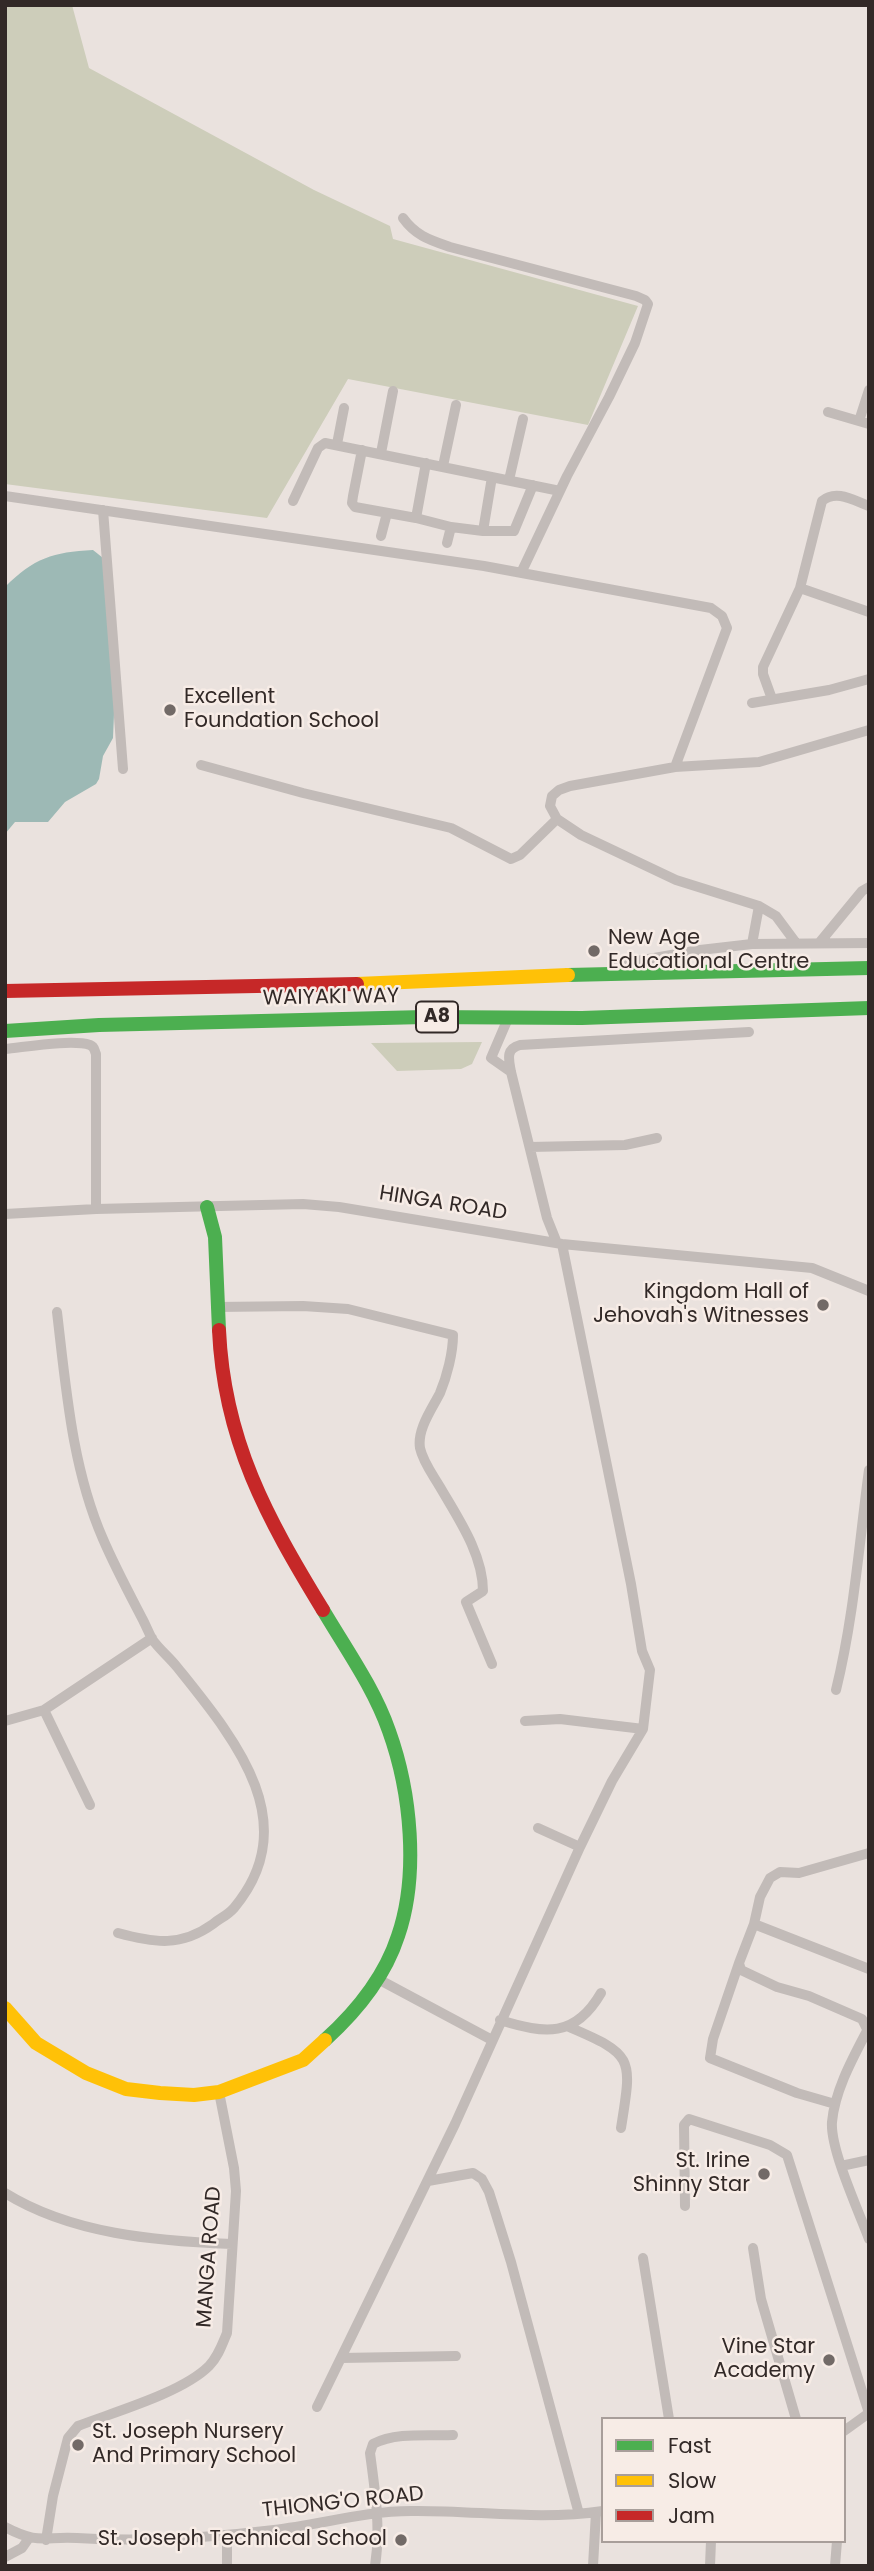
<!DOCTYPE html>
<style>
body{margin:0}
#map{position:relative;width:874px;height:2571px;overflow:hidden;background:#eae2de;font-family:Poppins,sans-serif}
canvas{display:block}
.frame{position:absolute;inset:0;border:7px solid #322927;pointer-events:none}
.legend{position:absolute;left:601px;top:2417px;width:245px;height:126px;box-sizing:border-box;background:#f7ece6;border:2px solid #a89e9a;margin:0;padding:9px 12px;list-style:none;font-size:21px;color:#322927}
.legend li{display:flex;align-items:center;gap:14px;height:35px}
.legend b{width:35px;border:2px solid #a89e9a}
</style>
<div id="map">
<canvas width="874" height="2571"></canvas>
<div class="frame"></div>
<ul class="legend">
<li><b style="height:9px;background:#4caf50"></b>Fast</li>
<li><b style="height:9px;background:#ffc107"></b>Slow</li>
<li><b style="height:9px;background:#c62828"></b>Jam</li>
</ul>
</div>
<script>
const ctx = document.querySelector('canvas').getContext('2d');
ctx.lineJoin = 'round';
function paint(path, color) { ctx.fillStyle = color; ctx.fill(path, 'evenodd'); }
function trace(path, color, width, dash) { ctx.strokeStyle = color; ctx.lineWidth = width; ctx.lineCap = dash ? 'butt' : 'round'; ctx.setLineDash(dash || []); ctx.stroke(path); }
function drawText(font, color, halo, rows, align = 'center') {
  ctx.font = font + ' Poppins,sans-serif'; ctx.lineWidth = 5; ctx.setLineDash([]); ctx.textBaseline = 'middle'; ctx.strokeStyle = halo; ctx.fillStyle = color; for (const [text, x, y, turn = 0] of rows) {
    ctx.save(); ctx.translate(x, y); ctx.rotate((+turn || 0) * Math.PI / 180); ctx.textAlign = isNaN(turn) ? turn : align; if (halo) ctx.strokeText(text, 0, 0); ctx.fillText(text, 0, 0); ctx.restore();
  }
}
const green = new Path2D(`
 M 5,5 L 72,5 L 89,68 L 314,190 L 390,226 L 393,239 L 638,306 L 588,425 L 348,379 L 267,518 L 5,484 Z
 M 482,1042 L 472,1064 L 461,1069 L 397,1071 L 371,1043 Z`);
const water = new Path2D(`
 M 93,550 L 103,558 L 115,689 L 113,738 L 103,756 L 99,779 L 96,784 L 65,802 L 48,822 L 15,822 L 5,834 L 5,587 C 34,558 53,552 93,550 Z`);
const street = new Path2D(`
 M 403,218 C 416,236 430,240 450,247 L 636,296 L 645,300 L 648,304 L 635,343 L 609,397 L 567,476 L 521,573
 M 828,412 L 869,424
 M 859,421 L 869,390
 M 337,444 L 344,408
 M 362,450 L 353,496 L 352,503 L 355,507 L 416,518 L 451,527 L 483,531 L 514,531 L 533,485
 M 381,453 L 393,391
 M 443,466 L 456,405
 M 509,480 L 523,419
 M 5,496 L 484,566 L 711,608 L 722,616 L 727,628 L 675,767
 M 293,501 L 318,448 L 325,443 L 560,491
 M 103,510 L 123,769
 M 416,518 L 426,463
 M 483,531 L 492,477
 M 381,536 L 387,513
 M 447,543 L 451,527
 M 800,588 L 869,612
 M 772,699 L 763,674 L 763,667 L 800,588 L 822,501 C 836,489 853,500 869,506
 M 752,703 L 829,690 L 869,679
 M 201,765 L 303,793 L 451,828 L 511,859 L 520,855 L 557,819
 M 820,942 L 862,891 L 869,887
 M 796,943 L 776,916 L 759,906 L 676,880 L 581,835 L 557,819 L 550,806 L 552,796 L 559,790 L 570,786 L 675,767 L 759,762 L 869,730
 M 752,944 L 759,906
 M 614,965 L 700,950 L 752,944 L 869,943
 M 509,1016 L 491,1058 L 511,1072
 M 5,1049 C 26,1047 72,1039 90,1045 C 95,1047 94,1050 96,1054 L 96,1209
 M 530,1147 L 625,1145 L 657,1138
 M 5,1214 L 96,1209 L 303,1204 L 339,1207 L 562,1244 L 812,1268 L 869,1291
 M 557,1243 L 547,1218 L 511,1072 C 509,1060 505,1049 520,1045 L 749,1032
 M 216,1307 L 303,1306 L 348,1309 L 453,1335 C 453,1353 447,1376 440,1393 C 432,1409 417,1429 420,1448 C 423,1462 433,1475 440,1487 C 458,1518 483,1554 483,1591 L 466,1602 L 492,1664
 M 57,1312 C 66,1388 72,1468 103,1539 C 115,1567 129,1593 143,1620 C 146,1626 149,1633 152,1639 C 159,1649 169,1657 177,1667 C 233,1737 306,1822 234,1908 C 227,1916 220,1918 213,1924 C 181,1947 155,1943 118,1933
 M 836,1690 C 854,1617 859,1544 869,1470
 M 44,1710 L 90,1805
 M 5,1721 L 44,1710 L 152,1638
 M 525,1721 L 560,1719 L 643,1729
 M 538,1828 L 580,1847
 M 869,1853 L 799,1873 L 780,1872 L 770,1878 L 760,1897 L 754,1924 L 869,1969
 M 754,1924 L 739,1963 L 741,1970 L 777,1987 L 809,1996 L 862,2019 L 867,2029
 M 739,1963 L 713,2039 L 710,2058 L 797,2093 L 835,2104
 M 378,1979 L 492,2040
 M 500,2020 C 545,2034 575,2038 601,1993
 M 569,2027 C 635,2055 632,2058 621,2128
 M 869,2027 C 854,2056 835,2089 832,2122 C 830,2149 859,2212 869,2239
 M 841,2166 L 869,2160
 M 428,2181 L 473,2173 L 482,2179 L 489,2192 L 511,2262 L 579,2514
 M 5,2193 C 71,2234 156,2241 232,2244
 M 685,2206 L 684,2125 L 689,2119 L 770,2145 L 787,2155 L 869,2413
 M 753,2248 L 761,2299 L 796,2419
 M 643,2258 L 669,2419
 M 341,2358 L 456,2356
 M 317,2407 L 455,2124 L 580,1847 L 612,1781 L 643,1729 L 650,1670 L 642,1651 L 631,1584 L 562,1244
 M 844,2431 L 869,2413
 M 5,2527 C 39,2545 44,2536 77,2538 C 143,2542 209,2538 274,2530 C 319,2525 365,2511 411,2511 C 476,2510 538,2521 603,2511
 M 46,2540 L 53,2496 L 68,2438 L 78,2426 C 114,2412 182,2393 209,2366 C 218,2357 222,2345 227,2333 L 236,2191 L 234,2168 L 219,2092
 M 5,2557 L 22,2548 L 29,2538
 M 227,2566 L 227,2535
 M 375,2566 C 381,2528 375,2491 370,2453 L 373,2444 C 396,2432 428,2436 453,2435
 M 593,2566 L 596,2512
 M 710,2566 L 711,2541
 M 835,2566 L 837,2541`);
const fast = new Path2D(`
 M 568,975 L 869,968
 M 5,1031 L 99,1025 L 424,1017 L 582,1018 L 869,1008
 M 207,1207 L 215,1237 L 219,1330
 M 323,1610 C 346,1649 374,1688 389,1731 C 411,1792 419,1875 398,1936 C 385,1976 356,2012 325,2040`);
const slow = new Path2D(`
 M 357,984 L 568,975
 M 5,2008 L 36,2043 L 86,2073 L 126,2089 L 160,2093 L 194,2095 L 219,2092 L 303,2060 L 325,2040`);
const jam = new Path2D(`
 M 5,991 L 357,984
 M 219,1330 C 224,1441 267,1518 323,1610`);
const markers = [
 [170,710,7,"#726a67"],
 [594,951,7,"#726a67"],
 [823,1305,7,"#726a67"],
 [764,2174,7,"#726a67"],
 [829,2360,7,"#726a67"],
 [78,2445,7,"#726a67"],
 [401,2540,7,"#726a67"]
];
const shields = [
 [437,1017,42]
];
const shieldNames = [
 ["A8",437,1017]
];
const poiNames = [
 ["Excellent",184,698,"left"],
 ["Foundation School",184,722,"left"],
 ["New Age",608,939,"left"],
 ["Educational Centre",608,963,"left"],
 ["Kingdom Hall of",809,1293],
 ["Jehovah's Witnesses",809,1317],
 ["St. Irine",750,2162],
 ["Shinny Star",750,2186],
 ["Vine Star",815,2348],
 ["Academy",815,2372],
 ["St. Joseph Nursery",92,2433,"left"],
 ["And Primary School",92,2457,"left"],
 ["St. Joseph Technical School",387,2540]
];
const streetNames = [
 ["WAIYAKI WAY",331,998,-1],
 ["HINGA ROAD",443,1204,9],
 ["MANGA ROAD",210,2257,-86],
 ["THIONG'O ROAD",343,2503,-6]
];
paint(green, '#cdcdba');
paint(water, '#9db9b5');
trace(street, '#c2bbb8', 10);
trace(fast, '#4caf50', 14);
trace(slow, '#ffc107', 14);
trace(jam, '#c62828', 14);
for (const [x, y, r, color] of markers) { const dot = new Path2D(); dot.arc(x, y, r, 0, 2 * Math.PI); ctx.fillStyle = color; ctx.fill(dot); trace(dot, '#f7ece6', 2.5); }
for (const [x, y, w] of shields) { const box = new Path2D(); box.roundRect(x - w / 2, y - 15.5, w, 31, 5); ctx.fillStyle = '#f7ece6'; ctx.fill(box); trace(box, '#322927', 2); }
drawText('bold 19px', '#322927', null, shieldNames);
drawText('21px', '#322927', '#f7ece6', poiNames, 'right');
drawText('21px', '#322927', '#f7ece6', streetNames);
</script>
